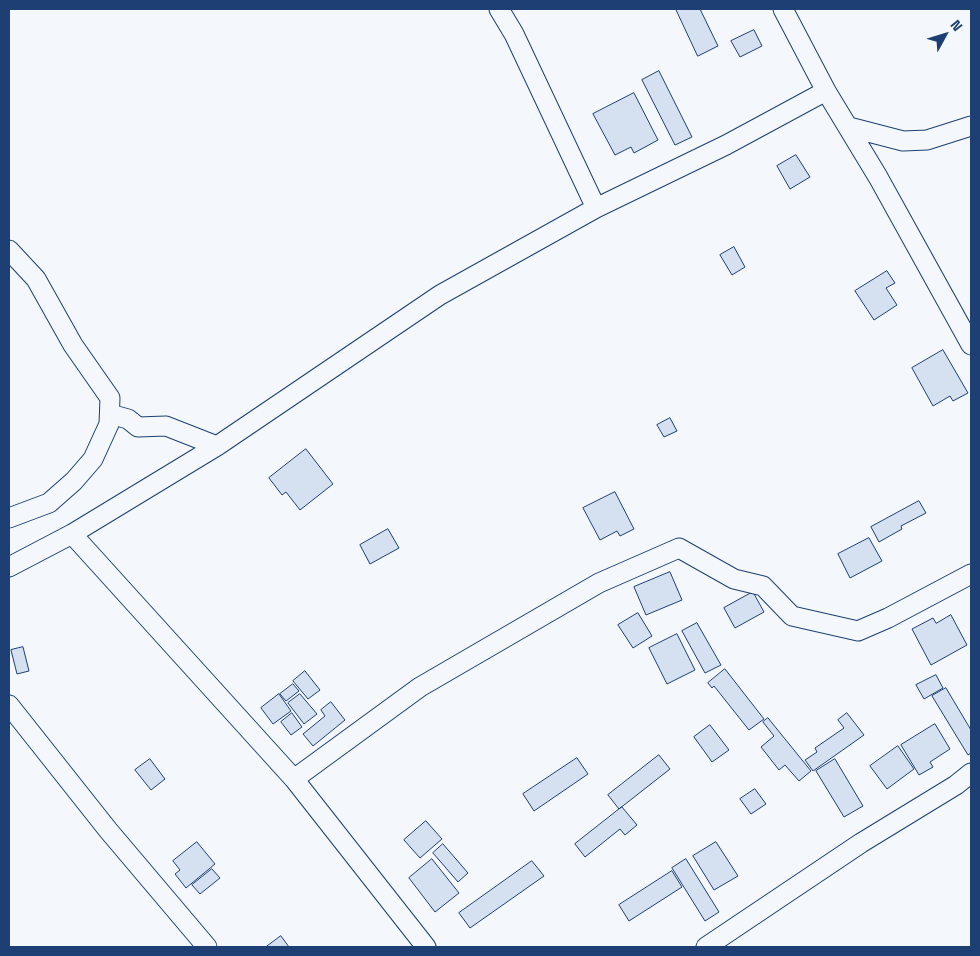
<!DOCTYPE html>
<style>
body{margin:0}
#map{position:relative;width:980px;height:956px;overflow:hidden;background:#f4f7fb;font-family:"Space Grotesk",sans-serif}
canvas{display:block}
.frame{position:absolute;inset:0;border:10px solid #1d3f73;pointer-events:none}
.north{position:absolute;left:920px;top:10px;width:50px;height:50px;-webkit-text-stroke:4px #f4f7fb;paint-order:stroke;rotate:51deg;font-size:14px;font-weight:700;line-height:20px;text-align:center;color:#1d3f73}
.north::after{content:'';display:block;margin:auto;width:18px;height:22px;background:#1d3f73;clip-path:polygon(50% 0,100% 100%,50% 72%,0 100%)}
</style>
<div id="map">
<canvas width="980" height="956"></canvas>
<div class="frame"></div>
<div class="north">N</div>
</div>
<script>
const ctx = document.querySelector('canvas').getContext('2d');
ctx.lineJoin = 'round';
function paint(path, color) { ctx.fillStyle = color; ctx.fill(path, 'evenodd'); }
function trace(path, color, width, dash) { ctx.strokeStyle = color; ctx.lineWidth = width; ctx.lineCap = dash ? 'butt' : 'round'; ctx.setLineDash(dash || []); ctx.stroke(path); }
const building = new Path2D(`
 M 676,9 L 700,9 L 718,46 L 698,56 Z
 M 754,30 L 762,46 L 740,57 L 731,41 Z
 M 659,71 L 692,137 L 675,145 L 642,80 Z
 M 634,93 L 658,140 L 634,153 L 631,147 L 615,155 L 593,114 Z
 M 796,155 L 810,177 L 790,189 L 777,166 Z
 M 734,247 L 745,267 L 732,275 L 720,255 Z
 M 887,271 L 895,283 L 886,288 L 897,305 L 874,320 L 855,291 Z
 M 943,350 L 968,393 L 953,401 L 950,396 L 933,406 L 912,368 Z
 M 670,418 L 677,431 L 664,437 L 657,425 Z
 M 306,449 L 333,484 L 300,510 L 286,492 L 282,495 L 269,478 Z
 M 615,492 L 634,529 L 620,536 L 617,531 L 600,540 L 583,508 Z
 M 919,501 L 926,513 L 901,526 L 902,529 L 879,542 L 871,527 Z
 M 388,529 L 399,548 L 370,564 L 360,545 Z
 M 869,538 L 882,561 L 850,578 L 838,554 Z
 M 670,572 L 682,600 L 646,615 L 634,587 Z
 M 753,592 L 764,612 L 735,628 L 724,608 Z
 M 638,613 L 652,636 L 633,648 L 618,625 Z
 M 951,615 L 967,645 L 931,665 L 912,629 L 933,618 L 936,623 Z
 M 697,623 L 721,665 L 705,673 L 682,631 Z
 M 677,634 L 695,670 L 667,684 L 649,648 Z
 M 23,647 L 29,671 L 17,674 L 11,650 Z
 M 725,669 L 764,719 L 749,730 L 714,686 L 712,688 L 708,683 Z
 M 305,671 L 320,690 L 308,699 L 293,681 Z
 M 936,675 L 943,688 L 924,699 L 916,685 Z
 M 293,684 L 299,691 L 286,701 L 280,694 Z
 M 946,688 L 971,730 L 971,753 L 968,755 L 932,696 Z
 M 279,694 L 291,711 L 273,724 L 261,708 Z
 M 300,694 L 317,714 L 304,724 L 288,703 Z
 M 331,702 L 345,720 L 313,746 L 303,734 L 325,716 L 321,710 Z
 M 292,713 L 302,727 L 291,735 L 281,722 Z
 M 847,713 L 864,735 L 813,771 L 805,760 L 817,752 L 815,748 L 844,728 L 838,720 Z
 M 768,718 L 811,771 L 799,781 L 785,765 L 779,770 L 761,747 L 774,736 L 763,722 Z
 M 935,724 L 950,749 L 930,762 L 933,767 L 919,775 L 901,745 Z
 M 710,725 L 729,750 L 712,762 L 694,737 Z
 M 898,746 L 914,769 L 887,789 L 870,766 Z
 M 659,755 L 670,769 L 619,809 L 608,795 Z
 M 577,758 L 588,774 L 534,811 L 523,794 Z
 M 150,759 L 165,779 L 151,790 L 135,770 Z
 M 835,759 L 863,806 L 844,817 L 816,771 Z
 M 755,789 L 766,804 L 751,814 L 740,799 Z
 M 622,807 L 637,825 L 625,835 L 620,829 L 585,857 L 575,844 Z
 M 426,821 L 442,839 L 420,858 L 404,840 Z
 M 197,842 L 215,864 L 186,888 L 175,874 L 180,870 L 173,861 Z
 M 716,842 L 738,876 L 714,890 L 693,856 Z
 M 443,844 L 468,873 L 458,882 L 433,853 Z
 M 432,859 L 459,893 L 435,912 L 409,878 Z
 M 686,859 L 719,912 L 705,921 L 672,868 Z
 M 532,861 L 544,876 L 470,928 L 459,913 Z
 M 212,869 L 220,878 L 200,894 L 192,885 Z
 M 672,871 L 682,887 L 629,921 L 619,905 Z
 M 281,936 L 289,947 L 266,947 Z`);
const street = new Path2D(`
 M 499,9 L 514,34 L 596,208
 M 783,9 L 826,91 L 878,177 L 971,345
 M 849,127 L 903,141 L 927,140 L 971,126
 M 9,250 L 36,279 L 73,345 L 110,398 L 109,424 L 93,459 L 74,481 L 49,503 L 9,518
 M 110,414 L 128,419 L 138,427 L 166,426 L 217,446
 M 72,534 L 294,779 L 426,947
 M 9,567 L 72,534 L 217,446 L 440,295 L 596,208 L 726,145 L 826,91
 M 9,705 L 108,830 L 207,947
 M 294,779 L 420,687 L 599,583 L 679,548 L 734,579 L 763,586 L 792,616 L 858,631 L 888,618 L 971,574
 M 706,947 L 861,843 L 956,785 L 971,773`);
paint(building, '#d5e0f0');
trace(building, '#1d3f73', 1);
trace(street, '#1d3f73', 21);
trace(street, '#f4f7fb', 19);
</script>
